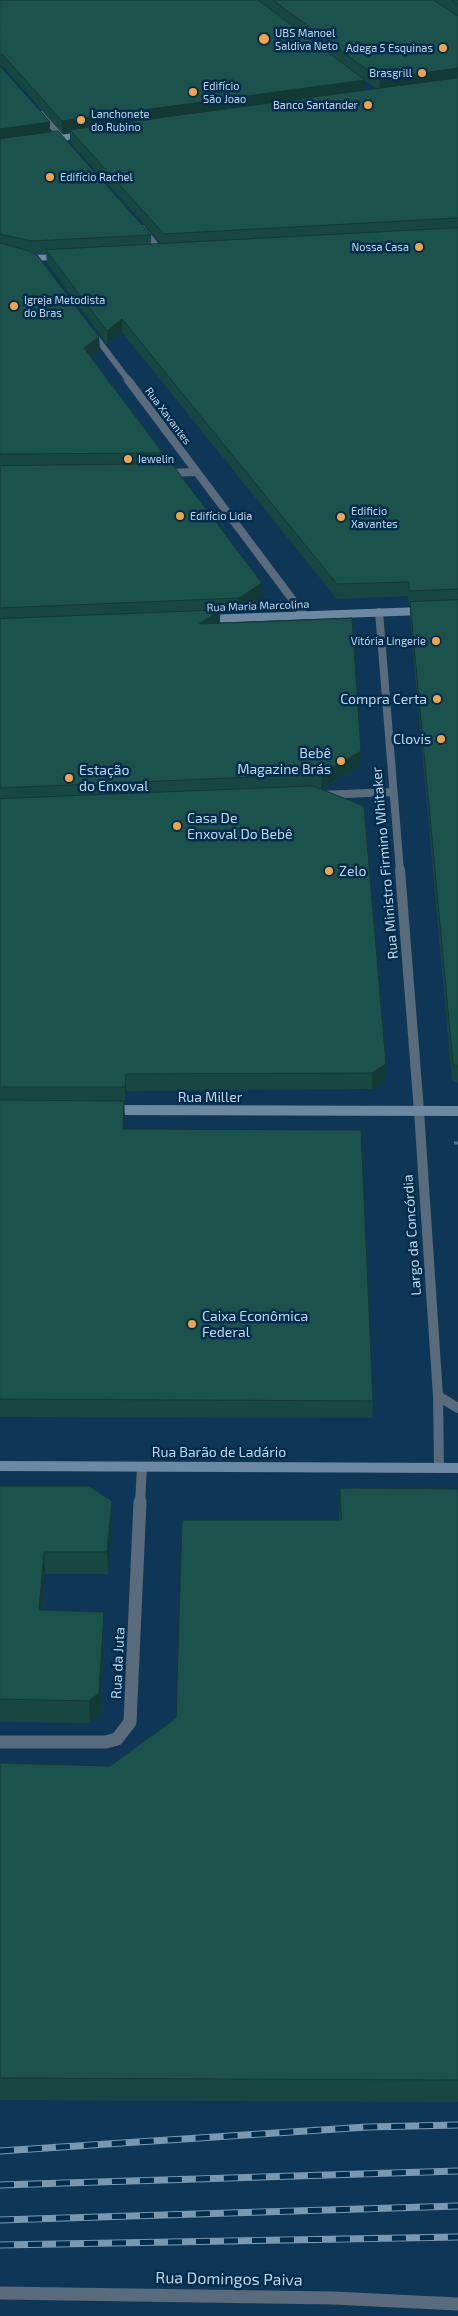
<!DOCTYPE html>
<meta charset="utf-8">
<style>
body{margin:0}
canvas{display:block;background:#0e3757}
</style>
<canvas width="458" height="2316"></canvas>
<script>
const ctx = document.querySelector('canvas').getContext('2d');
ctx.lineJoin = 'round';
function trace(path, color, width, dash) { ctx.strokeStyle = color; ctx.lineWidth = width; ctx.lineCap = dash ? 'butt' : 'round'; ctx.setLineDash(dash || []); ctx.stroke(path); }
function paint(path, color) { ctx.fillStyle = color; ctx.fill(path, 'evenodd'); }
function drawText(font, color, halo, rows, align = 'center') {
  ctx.font = font + ' "Exo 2",sans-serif'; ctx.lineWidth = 5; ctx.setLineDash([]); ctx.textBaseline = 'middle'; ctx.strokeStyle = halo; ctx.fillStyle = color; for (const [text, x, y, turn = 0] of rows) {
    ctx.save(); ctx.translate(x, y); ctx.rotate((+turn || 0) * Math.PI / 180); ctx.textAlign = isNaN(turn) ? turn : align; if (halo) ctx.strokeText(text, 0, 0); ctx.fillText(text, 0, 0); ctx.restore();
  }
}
const path = new Path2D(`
 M 454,1143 L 458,1143`);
const streetFar3 = new Path2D(`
 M 41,114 L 65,141
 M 142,228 L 161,251
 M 92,332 L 129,381`);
const streetFar2 = new Path2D(`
 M 128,380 L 304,615
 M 166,473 L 196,472
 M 379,612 L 400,871
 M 321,795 L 392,792`);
const streetFar1 = new Path2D(`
 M 400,870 L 419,1111 L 438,1396 L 439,1468
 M 438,1396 L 458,1408
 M 140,1503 L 142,1467`);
const street = new Path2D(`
 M 0,1742 L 106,1742 L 117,1739 L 130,1722 L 140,1502
 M 0,2293 L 333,2298 L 458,2304`);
const secondaryFar2 = new Path2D(`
 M 51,139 L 83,135
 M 27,258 L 60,257`);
const secondaryFar1 = new Path2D(`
 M 207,619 L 422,611`);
const secondary = new Path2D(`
 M 112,1110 L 458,1111
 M 0,1466 L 458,1468`);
const rail = new Path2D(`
 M 0,2151 L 367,2127 L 458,2125
 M 0,2185 L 458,2171
 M 0,2220 L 458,2206
 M 0,2245 L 458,2237`);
const wall = new Path2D(`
 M 0,0 L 458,0 L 458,1083 L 452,1080 L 410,617 L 410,605 L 409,605 L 408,596 L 337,599 L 122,332 L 107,344 L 47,263 L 46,253 L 34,254 L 100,350 L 91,357 L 163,453 L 163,464 L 262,598 L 239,612 L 220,613 L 220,623 L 360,766 L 322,789 L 386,1064 L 385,1080 L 372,1089 L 126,1091 L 125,1103 L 124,1103 L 124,1129 L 373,1401 L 372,1418 L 0,1417 L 0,66 L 50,132 L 151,235 L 151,245 L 162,244 L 70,142 L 70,132 L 62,133 L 4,67 L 0,65 ZM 260,2 L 377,89 L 365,91 L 365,80 Z
 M 0,1486 L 112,1501 L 112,1523 L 108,1574 L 45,1574 L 42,1611 L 104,1634 L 100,1716 L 90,1723 L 0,1722 Z
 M 340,1488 L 458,1489 L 458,2102 L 0,2100 L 0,1763 L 110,1766 L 176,1718 L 339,1520 Z`);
const shadedWall = new Path2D(`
 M 458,68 L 457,80 L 379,90 L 380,79 Z
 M 365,80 L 365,92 L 70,130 L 70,132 L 62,133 L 62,121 Z
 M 50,122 L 50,134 L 0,141 L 0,129 Z
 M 122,319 L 122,332 L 107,344 L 107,331 Z
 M 99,337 L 100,350 L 85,362 L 84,348 Z
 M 262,583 L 262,598 L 239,612 L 239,598 Z
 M 220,610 L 220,624 L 199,624 Z
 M 361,751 L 360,766 L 321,789 L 322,774 Z
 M 386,1064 L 385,1080 L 372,1089 L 372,1073 Z
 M 126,1074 L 126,1091 L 125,1103 L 125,1087 Z
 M 124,1101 L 125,1117 L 123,1146 L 123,1129 Z
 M 112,1501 L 112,1523 L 108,1574 L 107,1552 Z
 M 44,1552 L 45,1574 L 40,1633 L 39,1610 Z
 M 104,1612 L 104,1634 L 100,1716 L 90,1723 L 89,1701 Z`);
const building = new Path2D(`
 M 0,0 L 258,0 L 365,80 L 62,121 L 3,55 L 0,54 Z
 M 273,0 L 433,0 L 456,15 L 458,15 L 458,68 L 380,79 Z
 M 452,0 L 458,0 L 458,4 Z
 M 0,66 L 50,122 L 0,129 Z
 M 458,78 L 458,218 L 164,234 L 70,130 Z
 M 58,131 L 151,235 L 31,241 L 0,234 L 0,139 Z
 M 458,228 L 458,589 L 409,591 L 409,582 L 337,584 L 122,319 L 107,331 L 46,250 Z
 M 0,243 L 29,251 L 38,256 L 99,337 L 84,348 L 163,453 L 0,454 Z
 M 172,464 L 262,583 L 239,598 L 0,608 L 0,466 Z
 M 458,600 L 458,1067 L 453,1064 L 410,602 Z
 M 220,610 L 199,624 L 352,618 L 361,751 L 322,774 L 0,788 L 0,619 Z
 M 313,786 L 364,806 L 386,1064 L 372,1073 L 126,1074 L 125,1087 L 0,1087 L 0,799 Z
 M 0,1100 L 124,1101 L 123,1129 L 361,1130 L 373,1401 L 0,1399 Z
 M 0,1486 L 89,1486 L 112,1501 L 107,1552 L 44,1552 L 39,1610 L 104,1612 L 99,1693 L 89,1701 L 0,1699 Z
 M 340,1488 L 458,1489 L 458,2080 L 0,2078 L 0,1763 L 110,1766 L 176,1718 L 182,1520 L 341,1520 Z`);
const markers = [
 [264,39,6,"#f5a345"],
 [443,48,5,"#f5a345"],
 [422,73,5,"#f5a345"],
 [193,92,5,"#f5a345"],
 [368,105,5,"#f5a345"],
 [81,120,5,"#f5a345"],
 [50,177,5,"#f5a345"],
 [419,247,5,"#f5a345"],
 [14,306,5,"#f5a345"],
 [128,459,5,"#f5a345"],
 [180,516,5,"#f5a345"],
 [341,517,5,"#f5a345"],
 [436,641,5,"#f5a345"],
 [437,699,5,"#f5a345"],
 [441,739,5,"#f5a345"],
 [341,761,5,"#f5a345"],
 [69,778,5,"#f5a345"],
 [177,826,5,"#f5a345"],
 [329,871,5,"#f5a345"],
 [192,1324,5,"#f5a345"]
];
const farPoinames = [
 ["UBS Manoel",275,33],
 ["Saldiva Neto",275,46],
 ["Adega 5 Esquinas",433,48,"right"],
 ["Brasgrill",412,73,"right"],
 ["Edifício",203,86],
 ["São Joao",203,99],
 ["Banco Santander",358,105,"right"],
 ["Lanchonete",91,114],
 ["do Rubino",91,127],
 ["Edifício Rachel",60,177],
 ["Nossa Casa",409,247,"right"],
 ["Igreja Metodista",24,300],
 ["do Bras",24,313],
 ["Iewelin",138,459],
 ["Edificio",351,511],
 ["Xavantes",351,524],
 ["Edifício Lidia",190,516],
 ["Vitória Lingerie",426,641,"right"]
];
const farStreetnames = [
 ["Rua Xavantes",168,416,53],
 ["Rua Maria Marcolina",258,606,-2]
];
const poiNames = [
 ["Compra Certa",427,699,"right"],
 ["Clovis",431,739,"right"],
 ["Bebê",331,753,"right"],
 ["Magazine Brás",331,769,"right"],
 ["Estação",79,770],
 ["do Enxoval",79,786],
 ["Casa De",187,818],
 ["Enxoval Do Bebê",187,834],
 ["Zelo",339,871],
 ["Caixa Econômica",202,1316],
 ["Federal",202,1332]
];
const streetNames = [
 ["Rua Ministro Firmino Whitaker",385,863,-95],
 ["Rua Miller",210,1097],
 ["Largo da Concórdia",412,1235,-94],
 ["Rua Barão de Ladário",219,1452],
 ["Rua da Juta",118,1663,-87]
];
const nearStreetnames = [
 ["Rua Domingos Paiva",229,2279,1]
];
trace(path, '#51728e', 3, [4, 4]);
trace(streetFar3, '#5a6b7b', 6);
trace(streetFar2, '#5a6b7b', 8);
trace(streetFar1, '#5a6b7b', 10);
trace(street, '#5a6b7b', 13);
trace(secondaryFar2, '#6d89a1', 6);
trace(secondaryFar1, '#6d89a1', 8);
trace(secondary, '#6d89a1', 10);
trace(rail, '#7b98b1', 7);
trace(rail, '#022d4c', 5, [14]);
paint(wall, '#174741');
paint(shadedWall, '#133935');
paint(building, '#1b524c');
trace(building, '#133935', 1);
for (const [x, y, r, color] of markers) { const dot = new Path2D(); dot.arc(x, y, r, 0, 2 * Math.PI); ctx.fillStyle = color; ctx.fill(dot); trace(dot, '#022d4c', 2); }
drawText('11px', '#c1d6ea', '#022d4c', farPoinames, 'left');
drawText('11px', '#c1d6ea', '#022d4c', farStreetnames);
drawText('14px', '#c1d6ea', '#022d4c', poiNames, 'left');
drawText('14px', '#c1d6ea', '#022d4c', streetNames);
drawText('16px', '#c1d6ea', '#022d4c', nearStreetnames);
</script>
